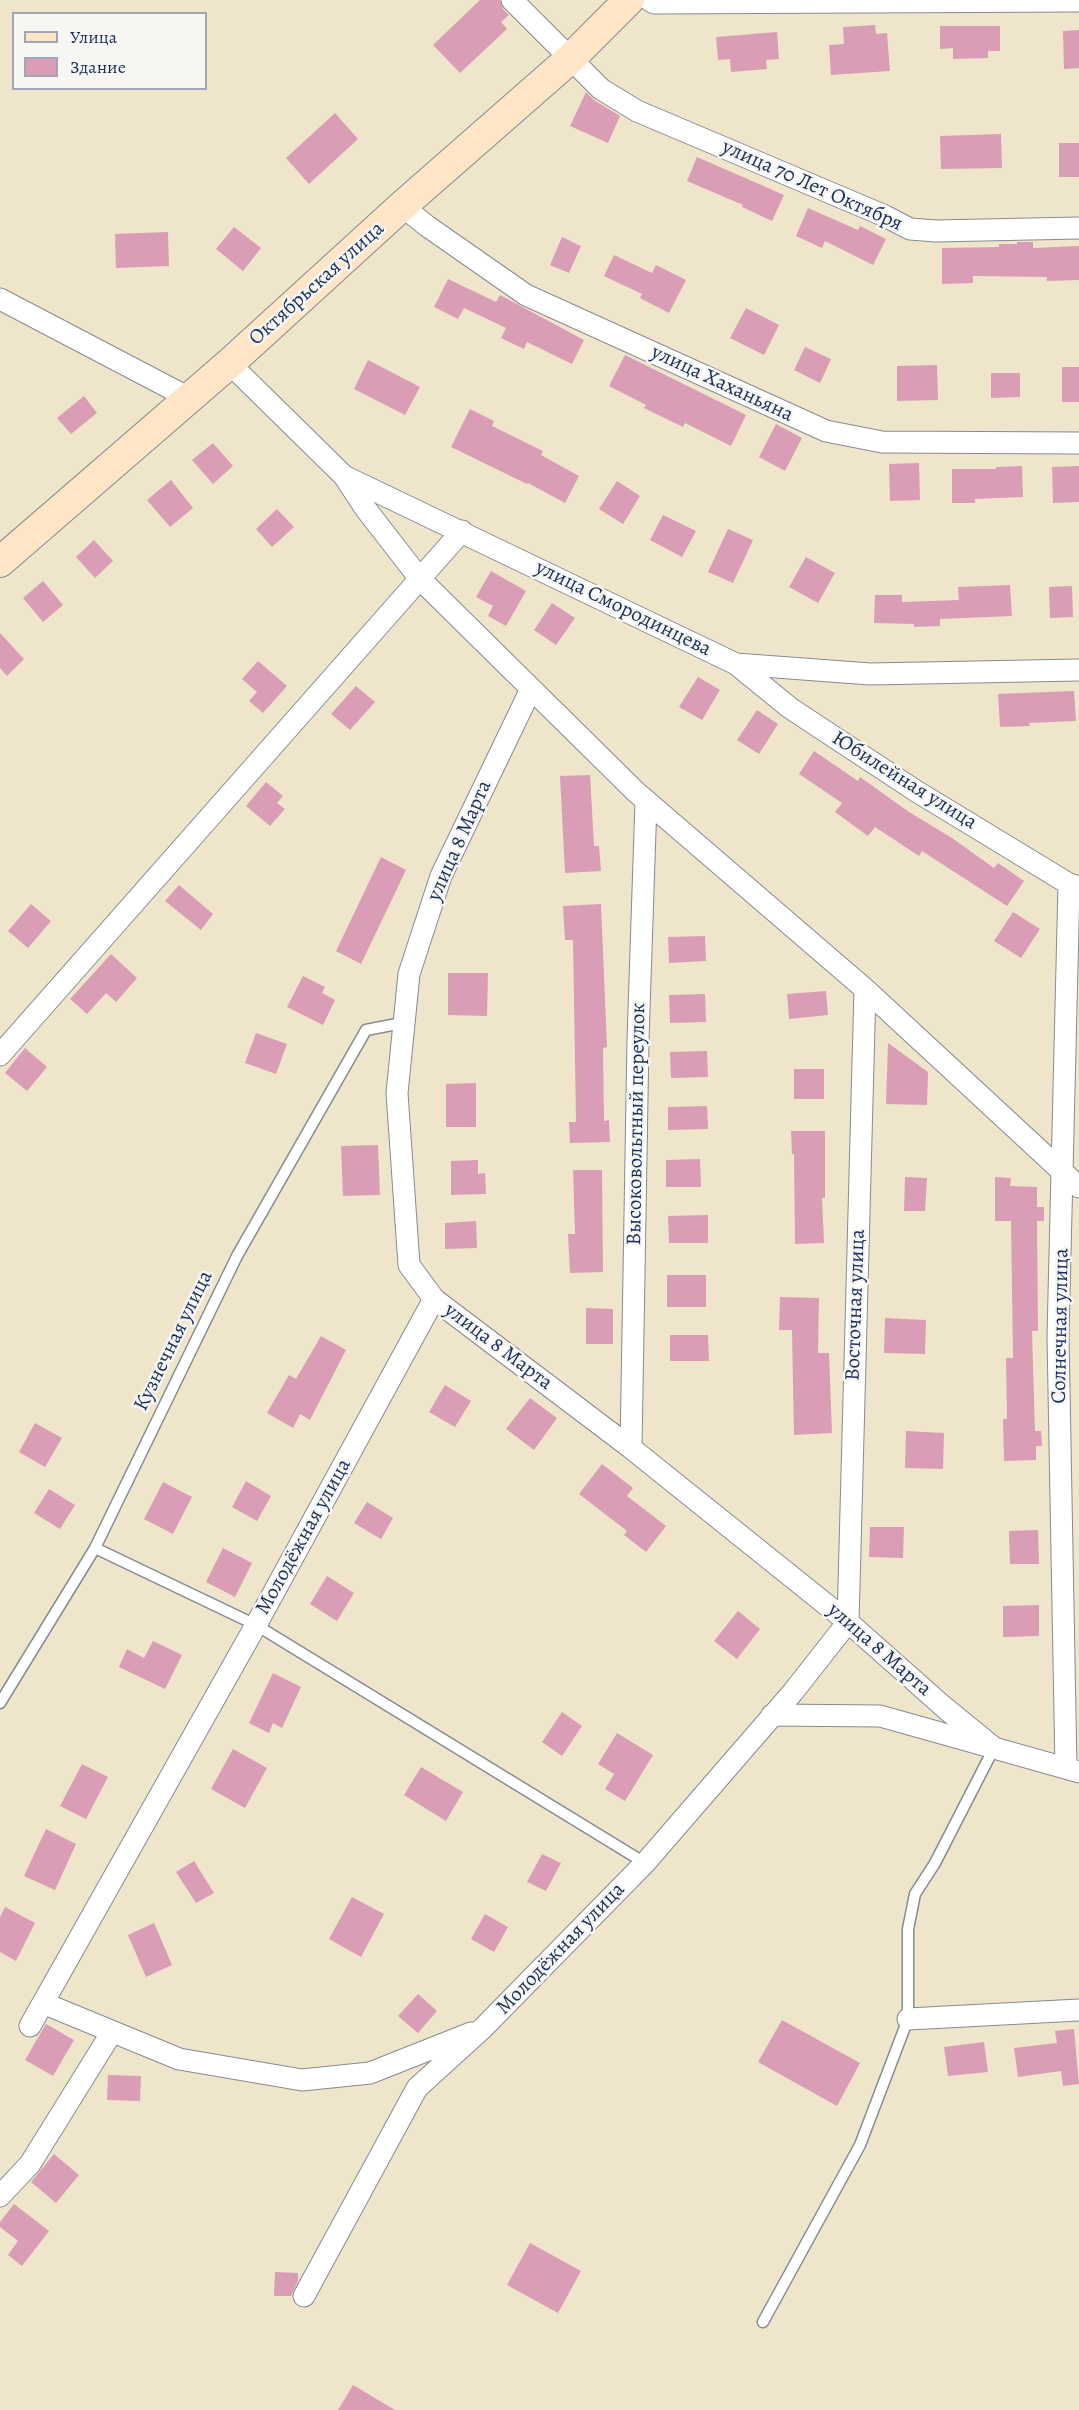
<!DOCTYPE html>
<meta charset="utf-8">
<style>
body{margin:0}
#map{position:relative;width:1079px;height:2410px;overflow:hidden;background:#efe5cb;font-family:Alegreya,serif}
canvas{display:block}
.legend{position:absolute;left:12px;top:12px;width:195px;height:78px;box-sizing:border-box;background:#f6f6f2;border:2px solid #9ea6b7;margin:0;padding:8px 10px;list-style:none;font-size:18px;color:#1b2f5e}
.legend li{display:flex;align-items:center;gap:12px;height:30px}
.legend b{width:30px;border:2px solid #9ea6b7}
</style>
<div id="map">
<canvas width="1079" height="2410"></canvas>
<ul class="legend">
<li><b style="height:8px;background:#fde5c5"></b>Улица</li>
<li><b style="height:16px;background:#da9db6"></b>Здание</li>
</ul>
</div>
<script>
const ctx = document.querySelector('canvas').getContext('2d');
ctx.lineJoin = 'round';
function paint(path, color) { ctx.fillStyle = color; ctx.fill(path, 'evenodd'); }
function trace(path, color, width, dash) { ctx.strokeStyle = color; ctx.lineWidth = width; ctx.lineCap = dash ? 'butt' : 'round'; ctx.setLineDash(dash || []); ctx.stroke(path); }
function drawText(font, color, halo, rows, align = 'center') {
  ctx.font = font + ' Alegreya,serif'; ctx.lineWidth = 5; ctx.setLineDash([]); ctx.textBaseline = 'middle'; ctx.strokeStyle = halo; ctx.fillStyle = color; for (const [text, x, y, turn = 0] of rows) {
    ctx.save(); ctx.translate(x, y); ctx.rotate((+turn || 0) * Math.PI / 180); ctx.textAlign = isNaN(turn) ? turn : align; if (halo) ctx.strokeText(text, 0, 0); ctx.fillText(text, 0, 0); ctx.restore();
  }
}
const building = new Path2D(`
 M 480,0 L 500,0 L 503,9 L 509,15 L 501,22 L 507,29 L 460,73 L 433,45 Z
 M 875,25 L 876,34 L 887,33 L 890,71 L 831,75 L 829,45 L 844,44 L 843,27 Z
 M 940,26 L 1000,26 L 1000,51 L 988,51 L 988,58 L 953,59 L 953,48 L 940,49 Z
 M 1079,30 L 1079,68 L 1064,69 L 1063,31 Z
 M 777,32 L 779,59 L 766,60 L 767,69 L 731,72 L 730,59 L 718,60 L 716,37 Z
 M 586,92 L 594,100 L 620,116 L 608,143 L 570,126 Z
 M 335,113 L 358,139 L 309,184 L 286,158 Z
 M 1001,134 L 1002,168 L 941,169 L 940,136 Z
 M 1059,143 L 1079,143 L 1079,177 L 1059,177 Z
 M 697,157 L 784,195 L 772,221 L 742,207 L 743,205 L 687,181 Z
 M 808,208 L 858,230 L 860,226 L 886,239 L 873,265 L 825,241 L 822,248 L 796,236 Z
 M 234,227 L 261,248 L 243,271 L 216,249 Z
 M 168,232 L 169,266 L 116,268 L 115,234 Z
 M 562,237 L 581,246 L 569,273 L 550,265 Z
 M 1017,242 L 1033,242 L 1033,248 L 1079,246 L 1079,280 L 1047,281 L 1047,277 L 973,276 L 973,283 L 942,284 L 942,248 L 999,247 L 999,244 L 1017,244 Z
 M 614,255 L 652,273 L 656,265 L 686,280 L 669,313 L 640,298 L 642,294 L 604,276 Z
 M 448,279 L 496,302 L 500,295 L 584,340 L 572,364 L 527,342 L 524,349 L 501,338 L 506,328 L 464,308 L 458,319 L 434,307 Z
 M 746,308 L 779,325 L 764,355 L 730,338 Z
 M 805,347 L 831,359 L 820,383 L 794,370 Z
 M 625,355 L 746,415 L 731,446 L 685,423 L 683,427 L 644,408 L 646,405 L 609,386 Z
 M 368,360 L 420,387 L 405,415 L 354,389 Z
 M 937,365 L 938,400 L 897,401 L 897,366 Z
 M 1062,367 L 1079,367 L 1079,402 L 1062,402 Z
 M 991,373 L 1020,373 L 1020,397 L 991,398 Z
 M 84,396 L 97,413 L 71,434 L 57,418 Z
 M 470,409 L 494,421 L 492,426 L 543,451 L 541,455 L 579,476 L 565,503 L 528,483 L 527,484 L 451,447 Z
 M 776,424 L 802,438 L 785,471 L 759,457 Z
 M 213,443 L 233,466 L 213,484 L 192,460 Z
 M 919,463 L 920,500 L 890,501 L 889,464 Z
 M 1022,466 L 1023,497 L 975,499 L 975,503 L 952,503 L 952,469 L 996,469 L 996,467 Z
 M 1079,466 L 1079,502 L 1053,503 L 1052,467 Z
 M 171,480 L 193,508 L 170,527 L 147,500 Z
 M 617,481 L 640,496 L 623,524 L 599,509 Z
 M 277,509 L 294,527 L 272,547 L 256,529 Z
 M 663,515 L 696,531 L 682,557 L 650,540 Z
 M 728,529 L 753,540 L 733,583 L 708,572 Z
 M 94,540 L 113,561 L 95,578 L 76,557 Z
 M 806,557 L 835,573 L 818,603 L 789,587 Z
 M 491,571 L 526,591 L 506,626 L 488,616 L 493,606 L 476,597 Z
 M 43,581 L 63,605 L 43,622 L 23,598 Z
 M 1010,585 L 1012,616 L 940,619 L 940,626 L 914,627 L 914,624 L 874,623 L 875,595 L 902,595 L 902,602 L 959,600 L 958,587 Z
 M 1072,586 L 1073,617 L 1050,618 L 1049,587 Z
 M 552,603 L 575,618 L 556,645 L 534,630 Z
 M 0,633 L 24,659 L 7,676 L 0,668 Z
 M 258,661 L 287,686 L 263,713 L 249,701 L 257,692 L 242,679 Z
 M 698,677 L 720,690 L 702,720 L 679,707 Z
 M 356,686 L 375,702 L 350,730 L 331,714 Z
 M 1074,691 L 1076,721 L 1029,723 L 1030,726 L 1000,727 L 998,694 Z
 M 757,710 L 778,724 L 759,754 L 737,740 Z
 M 814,751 L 858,781 L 860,777 L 909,812 L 952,838 L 994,868 L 998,863 L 1024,881 L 1007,906 L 922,851 L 919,856 L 875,827 L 868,836 L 835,812 L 842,803 L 799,774 Z
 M 590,775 L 594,846 L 599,846 L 601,871 L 565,873 L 560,776 Z
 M 266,782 L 283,796 L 277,803 L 285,809 L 270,826 L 246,806 Z
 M 381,857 L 406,870 L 361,964 L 336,951 Z
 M 179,885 L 213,914 L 201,930 L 165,901 Z
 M 31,904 L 51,921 L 28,948 L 8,931 Z
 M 601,904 L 607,1047 L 603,1048 L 604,1121 L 609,1120 L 610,1142 L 570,1143 L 569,1122 L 576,1122 L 573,940 L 565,940 L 563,906 Z
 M 1013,912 L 1040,929 L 1021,958 L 994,941 Z
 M 705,936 L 706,961 L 669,963 L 668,937 Z
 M 111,954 L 137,978 L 116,1002 L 106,993 L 87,1014 L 70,999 Z
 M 448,973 L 488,973 L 487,1016 L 448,1015 Z
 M 303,976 L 325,987 L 322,993 L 335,1000 L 323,1025 L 287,1007 Z
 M 826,991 L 828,1015 L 789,1019 L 787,994 Z
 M 705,994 L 706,1022 L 670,1023 L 669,995 Z
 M 256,1033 L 287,1044 L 276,1074 L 245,1063 Z
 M 888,1043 L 928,1072 L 927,1105 L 886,1104 Z
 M 25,1048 L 47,1067 L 27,1091 L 5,1073 Z
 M 707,1051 L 708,1077 L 671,1078 L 670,1052 Z
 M 794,1069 L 824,1069 L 824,1099 L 794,1099 Z
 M 476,1083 L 476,1127 L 446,1127 L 446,1084 Z
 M 707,1106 L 708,1129 L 668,1130 L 668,1107 Z
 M 791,1131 L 825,1131 L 825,1198 L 822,1198 L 824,1243 L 795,1244 L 794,1154 L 792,1154 Z
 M 378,1145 L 380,1195 L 343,1196 L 341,1146 Z
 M 700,1159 L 701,1187 L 666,1187 L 666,1160 Z
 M 478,1160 L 478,1174 L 485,1173 L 486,1194 L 451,1195 L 451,1161 Z
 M 573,1170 L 602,1170 L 603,1272 L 570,1273 L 568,1234 L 575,1234 Z
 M 905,1177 L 927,1178 L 925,1211 L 904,1211 Z
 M 995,1177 L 1011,1178 L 1010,1186 L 1037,1187 L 1037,1207 L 1044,1207 L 1044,1221 L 1037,1221 L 1038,1331 L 1032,1331 L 1035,1431 L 1041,1431 L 1042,1446 L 1036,1446 L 1036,1460 L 1004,1461 L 1003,1419 L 1007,1419 L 1006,1358 L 1013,1358 L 1011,1221 L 995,1221 Z
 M 708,1215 L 708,1243 L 669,1243 L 668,1216 Z
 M 476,1221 L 477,1248 L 445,1249 L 445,1223 Z
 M 667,1275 L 706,1275 L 706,1307 L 667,1307 Z
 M 780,1297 L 819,1298 L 818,1353 L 829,1353 L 832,1433 L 794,1435 L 792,1330 L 779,1330 Z
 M 586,1308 L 613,1309 L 613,1344 L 586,1344 Z
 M 885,1318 L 926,1320 L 925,1354 L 884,1353 Z
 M 670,1335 L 708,1335 L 709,1361 L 670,1361 Z
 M 321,1336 L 346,1350 L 310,1420 L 300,1414 L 293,1428 L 267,1413 L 289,1375 L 296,1379 Z
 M 445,1385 L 471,1401 L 455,1427 L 429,1412 Z
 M 530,1398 L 557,1418 L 534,1450 L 506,1429 Z
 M 35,1423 L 62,1438 L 45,1467 L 19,1452 Z
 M 906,1431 L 944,1433 L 943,1469 L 905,1468 Z
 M 602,1464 L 633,1488 L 627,1496 L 666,1526 L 646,1552 L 624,1535 L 627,1531 L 579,1494 Z
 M 246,1481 L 271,1496 L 257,1521 L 232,1507 Z
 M 163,1482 L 192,1497 L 173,1534 L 144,1519 Z
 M 49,1489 L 75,1505 L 60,1529 L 34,1513 Z
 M 367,1502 L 393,1518 L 381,1539 L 354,1523 Z
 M 870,1527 L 904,1527 L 903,1558 L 869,1557 Z
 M 1038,1530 L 1039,1564 L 1010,1564 L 1009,1531 Z
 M 223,1548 L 252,1563 L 235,1597 L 206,1582 Z
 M 327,1576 L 354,1593 L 337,1621 L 310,1604 Z
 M 1039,1605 L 1039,1636 L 1003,1637 L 1003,1606 Z
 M 738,1611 L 760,1629 L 737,1659 L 714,1641 Z
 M 153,1641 L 182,1655 L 165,1689 L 119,1667 L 127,1649 L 144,1658 Z
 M 273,1673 L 301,1687 L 282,1728 L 273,1723 L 269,1733 L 249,1723 Z
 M 562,1712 L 582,1726 L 562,1756 L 542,1742 Z
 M 617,1733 L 653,1755 L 625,1801 L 605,1789 L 614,1774 L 598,1764 Z
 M 233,1749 L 267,1768 L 245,1808 L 211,1789 Z
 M 82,1764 L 108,1777 L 86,1819 L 60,1806 Z
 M 421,1767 L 463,1792 L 446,1821 L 404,1795 Z
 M 46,1829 L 76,1844 L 55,1890 L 24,1876 Z
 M 542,1854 L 561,1863 L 546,1891 L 527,1882 Z
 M 194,1861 L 214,1893 L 196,1903 L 176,1872 Z
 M 352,1897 L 384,1914 L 361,1957 L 329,1939 Z
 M 5,1907 L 35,1923 L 16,1961 L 0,1952 L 0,1917 Z
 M 485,1914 L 508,1927 L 494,1952 L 471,1939 Z
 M 154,1923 L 172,1965 L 146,1977 L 128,1935 Z
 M 418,1994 L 437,2011 L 418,2033 L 398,2016 Z
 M 782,2020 L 860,2063 L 837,2106 L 758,2062 Z
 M 46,2024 L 74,2040 L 53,2076 L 25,2060 Z
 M 1074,2029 L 1079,2084 L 1063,2086 L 1061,2071 L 1018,2077 L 1014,2048 L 1057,2043 L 1055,2031 Z
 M 984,2042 L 988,2072 L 948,2076 L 944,2047 Z
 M 108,2075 L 141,2076 L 140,2101 L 107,2100 Z
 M 54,2154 L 79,2175 L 56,2203 L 31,2182 Z
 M 14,2204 L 49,2231 L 22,2266 L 8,2255 L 18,2241 L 0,2227 L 0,2222 Z
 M 530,2243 L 581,2271 L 558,2313 L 507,2285 Z
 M 275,2272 L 298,2273 L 298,2281 L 291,2296 L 274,2296 Z
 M 353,2385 L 395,2410 L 338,2410 Z`);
const lane = new Path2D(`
 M 95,1548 L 256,1625 L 645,1863
 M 0,1703 L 95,1548 L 237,1256 L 366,1030 L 402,1023
 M 763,2322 L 860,2145 L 908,2019 L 908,1929 L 915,1894 L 935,1863 L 994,1748`);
const street = new Path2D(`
 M 512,0 L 601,89 L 637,111 L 885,216 L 910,229 L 936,231 L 1079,228
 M 649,0 L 654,3 L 1079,1
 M 402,206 L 427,226 L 526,295 L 826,431 L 882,442 L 1079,443
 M 0,299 L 189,398
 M 229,363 L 344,476 L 736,664 L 870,674 L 1079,670
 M 344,476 L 365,508 L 420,579 L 636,792 L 865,989 L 1079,1187
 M 736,664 L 790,708 L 916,791 L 1069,884 L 1079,887
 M 531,689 L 441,876 L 409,974 L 397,1093 L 409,1265 L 434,1299 L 631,1448 L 848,1622 L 945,1708 L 994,1748 L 1079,1772
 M 0,1055 L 462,531
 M 631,1448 L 638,1040 L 646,801
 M 848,1622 L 865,989
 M 772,1715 L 880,1716 L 987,1746
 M 1066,1768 L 1058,1336 L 1069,884
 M 43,2003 L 179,2059 L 302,2080 L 370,2073 L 471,2033
 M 908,2019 L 1079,2010
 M 30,2026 L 256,1625 L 434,1299
 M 0,2196 L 30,2164 L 112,2032
 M 304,2296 L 417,2088 L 483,2028 L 645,1863 L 793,1692 L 848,1622`);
const secondary = new Path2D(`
 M 0,562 L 231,362 L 402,206 L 571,58 L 629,0`);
const streetNames = [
 ["улица 70 Лет Октября",812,186,24],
 ["Октябрьская улица",317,284,-42],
 ["улица Хаханьяна",722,384,25],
 ["улица Смородинцева",623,609,26],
 ["Юбилейная улица",904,781,32],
 ["улица 8 Марта",460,841,-66],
 ["Высоковольтный переулок",637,1124,-89],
 ["Восточная улица",856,1305,-88],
 ["Солнечная улица",1061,1326,-89],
 ["Кузнечная улица",174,1341,-64],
 ["улица 8 Марта",498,1347,37],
 ["Молодёжная улица",304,1537,-61],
 ["улица 8 Марта",879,1650,41],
 ["Молодёжная улица",561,1949,-46]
];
paint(building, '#da9db6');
trace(lane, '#858a94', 13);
trace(street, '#858a94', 23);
trace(secondary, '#858a94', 32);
trace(lane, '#fff', 10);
trace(street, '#fff', 21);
trace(secondary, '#fde5c5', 30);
drawText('21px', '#1b2f5e', '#f6f6f2', streetNames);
</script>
